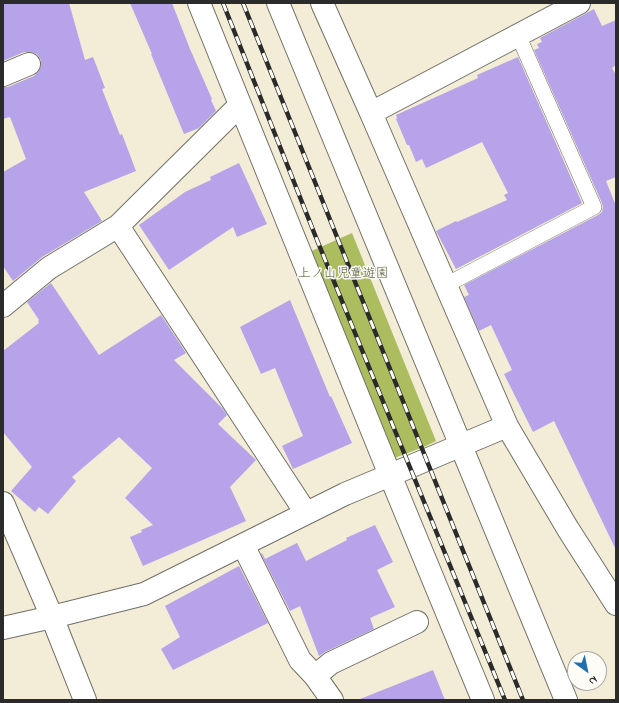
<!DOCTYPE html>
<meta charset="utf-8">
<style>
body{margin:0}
#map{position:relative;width:619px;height:703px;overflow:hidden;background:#f3ecd6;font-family:"Indie Flower",sans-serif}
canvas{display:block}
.frame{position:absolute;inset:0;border:4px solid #2b2b2b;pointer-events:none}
.north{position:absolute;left:567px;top:651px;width:40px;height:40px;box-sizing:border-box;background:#fdfcf7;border:1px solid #a9a8a5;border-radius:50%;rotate:147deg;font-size:11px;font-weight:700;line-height:16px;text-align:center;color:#2b2b2b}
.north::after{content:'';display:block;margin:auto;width:14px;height:18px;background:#1f6fb2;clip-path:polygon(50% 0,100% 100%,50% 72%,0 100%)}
</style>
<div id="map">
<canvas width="619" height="703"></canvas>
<div class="frame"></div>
<div class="north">N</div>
</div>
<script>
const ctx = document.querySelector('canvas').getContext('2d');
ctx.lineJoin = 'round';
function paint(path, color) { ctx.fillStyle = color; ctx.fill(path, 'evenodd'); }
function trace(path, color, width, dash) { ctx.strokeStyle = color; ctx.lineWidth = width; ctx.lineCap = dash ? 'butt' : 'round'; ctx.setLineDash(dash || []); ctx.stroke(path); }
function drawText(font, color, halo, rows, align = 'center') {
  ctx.font = font + ' "Indie Flower","Klee One",sans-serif'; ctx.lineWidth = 3; ctx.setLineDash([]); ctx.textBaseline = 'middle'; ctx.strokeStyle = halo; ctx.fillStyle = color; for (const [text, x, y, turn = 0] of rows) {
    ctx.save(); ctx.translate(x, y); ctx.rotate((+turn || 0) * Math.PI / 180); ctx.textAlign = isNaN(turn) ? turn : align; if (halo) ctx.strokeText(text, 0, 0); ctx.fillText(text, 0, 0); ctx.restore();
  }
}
const green = new Path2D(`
 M 352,233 L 436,441 L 426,446 L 392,459 L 307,253 Z`);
const building = new Path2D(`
 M 3,3 L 69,3 L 85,60 L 93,57 L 105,88 L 102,89 L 120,135 L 122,134 L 136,171 L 84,192 L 102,221 L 42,257 L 13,281 L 3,266 L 3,172 L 26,159 L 10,117 L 3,119 L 3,87 L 8,87 L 34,76 L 39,71 L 41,65 L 41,60 L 37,54 L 30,52 L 24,52 L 3,61 Z
 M 130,3 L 172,3 L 190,49 L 212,99 L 211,100 L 216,111 L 199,128 L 184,134 L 151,54 L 152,54 Z
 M 594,9 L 602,26 L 616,20 L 616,65 L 612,68 L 616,75 L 616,177 L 606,181 L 616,206 L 616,550 L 554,421 L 533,432 L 504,374 L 512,370 L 491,325 L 479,331 L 464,297 L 469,295 L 464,285 L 598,215 L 602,212 L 603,207 L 602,203 L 534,50 L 539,48 L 537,44 L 542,42 L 540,38 Z
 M 518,57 L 582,203 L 456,269 L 436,231 L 456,221 L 457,222 L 507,200 L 504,195 L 508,193 L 482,142 L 426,168 L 422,159 L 416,162 L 409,145 L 407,145 L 396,119 L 397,118 L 396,115 L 478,78 L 477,75 Z
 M 239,163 L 267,224 L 237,237 L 233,227 L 169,270 L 139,225 L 185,192 L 211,180 L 210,177 Z
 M 51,283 L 99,355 L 161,315 L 186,353 L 174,360 L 223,409 L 227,415 L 218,424 L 256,460 L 230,487 L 246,521 L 143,566 L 130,537 L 142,532 L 141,530 L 153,525 L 125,498 L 152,468 L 119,437 L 72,477 L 76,481 L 48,514 L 39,507 L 35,512 L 11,491 L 32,467 L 3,432 L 3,351 L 39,323 L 38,321 L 39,320 L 27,302 Z
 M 290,300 L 330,397 L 331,396 L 352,443 L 293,469 L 282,446 L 303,436 L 275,368 L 261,374 L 240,327 Z
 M 375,525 L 393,562 L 377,570 L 395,607 L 370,618 L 374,629 L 325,652 L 319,656 L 300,606 L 290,611 L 261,554 L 262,553 L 265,559 L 297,543 L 306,561 L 347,540 L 346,538 Z
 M 239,566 L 268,623 L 173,670 L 161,649 L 180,637 L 165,606 Z
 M 433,670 L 445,700 L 360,700 L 360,699 Z`);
const lane = new Path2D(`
 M 446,285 L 594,207 L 518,35`);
const street = new Path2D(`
 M 199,3 L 390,475 L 483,700
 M 278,3 L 566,700
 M 322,3 L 371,113
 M 579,3 L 371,113 L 507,426 L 568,529 L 616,604
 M 3,75 L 29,64
 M 118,226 L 306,513
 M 3,306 L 49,268 L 118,226 L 240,105
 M 3,503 L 52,617 L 85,700
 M 243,545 L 300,660 L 315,676 L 332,700
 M 3,628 L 52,617 L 144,594 L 345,494 L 507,426
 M 315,676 L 331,663 L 417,622`);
const rail = new Path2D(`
 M 223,3 L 315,235 L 505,700
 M 243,3 L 523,700`);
const parkNames = [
 ["上ノ山児童遊園",343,275]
];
paint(green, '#acbd60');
paint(building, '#b6a3e9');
trace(lane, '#716f67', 16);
trace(street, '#716f67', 24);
trace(lane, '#fff', 15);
trace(street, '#fff', 22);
trace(rail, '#2b2b2b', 4.5);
trace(rail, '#fdfcf7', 3, [9]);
drawText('13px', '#585e3e', '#fdfcf7', parkNames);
</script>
